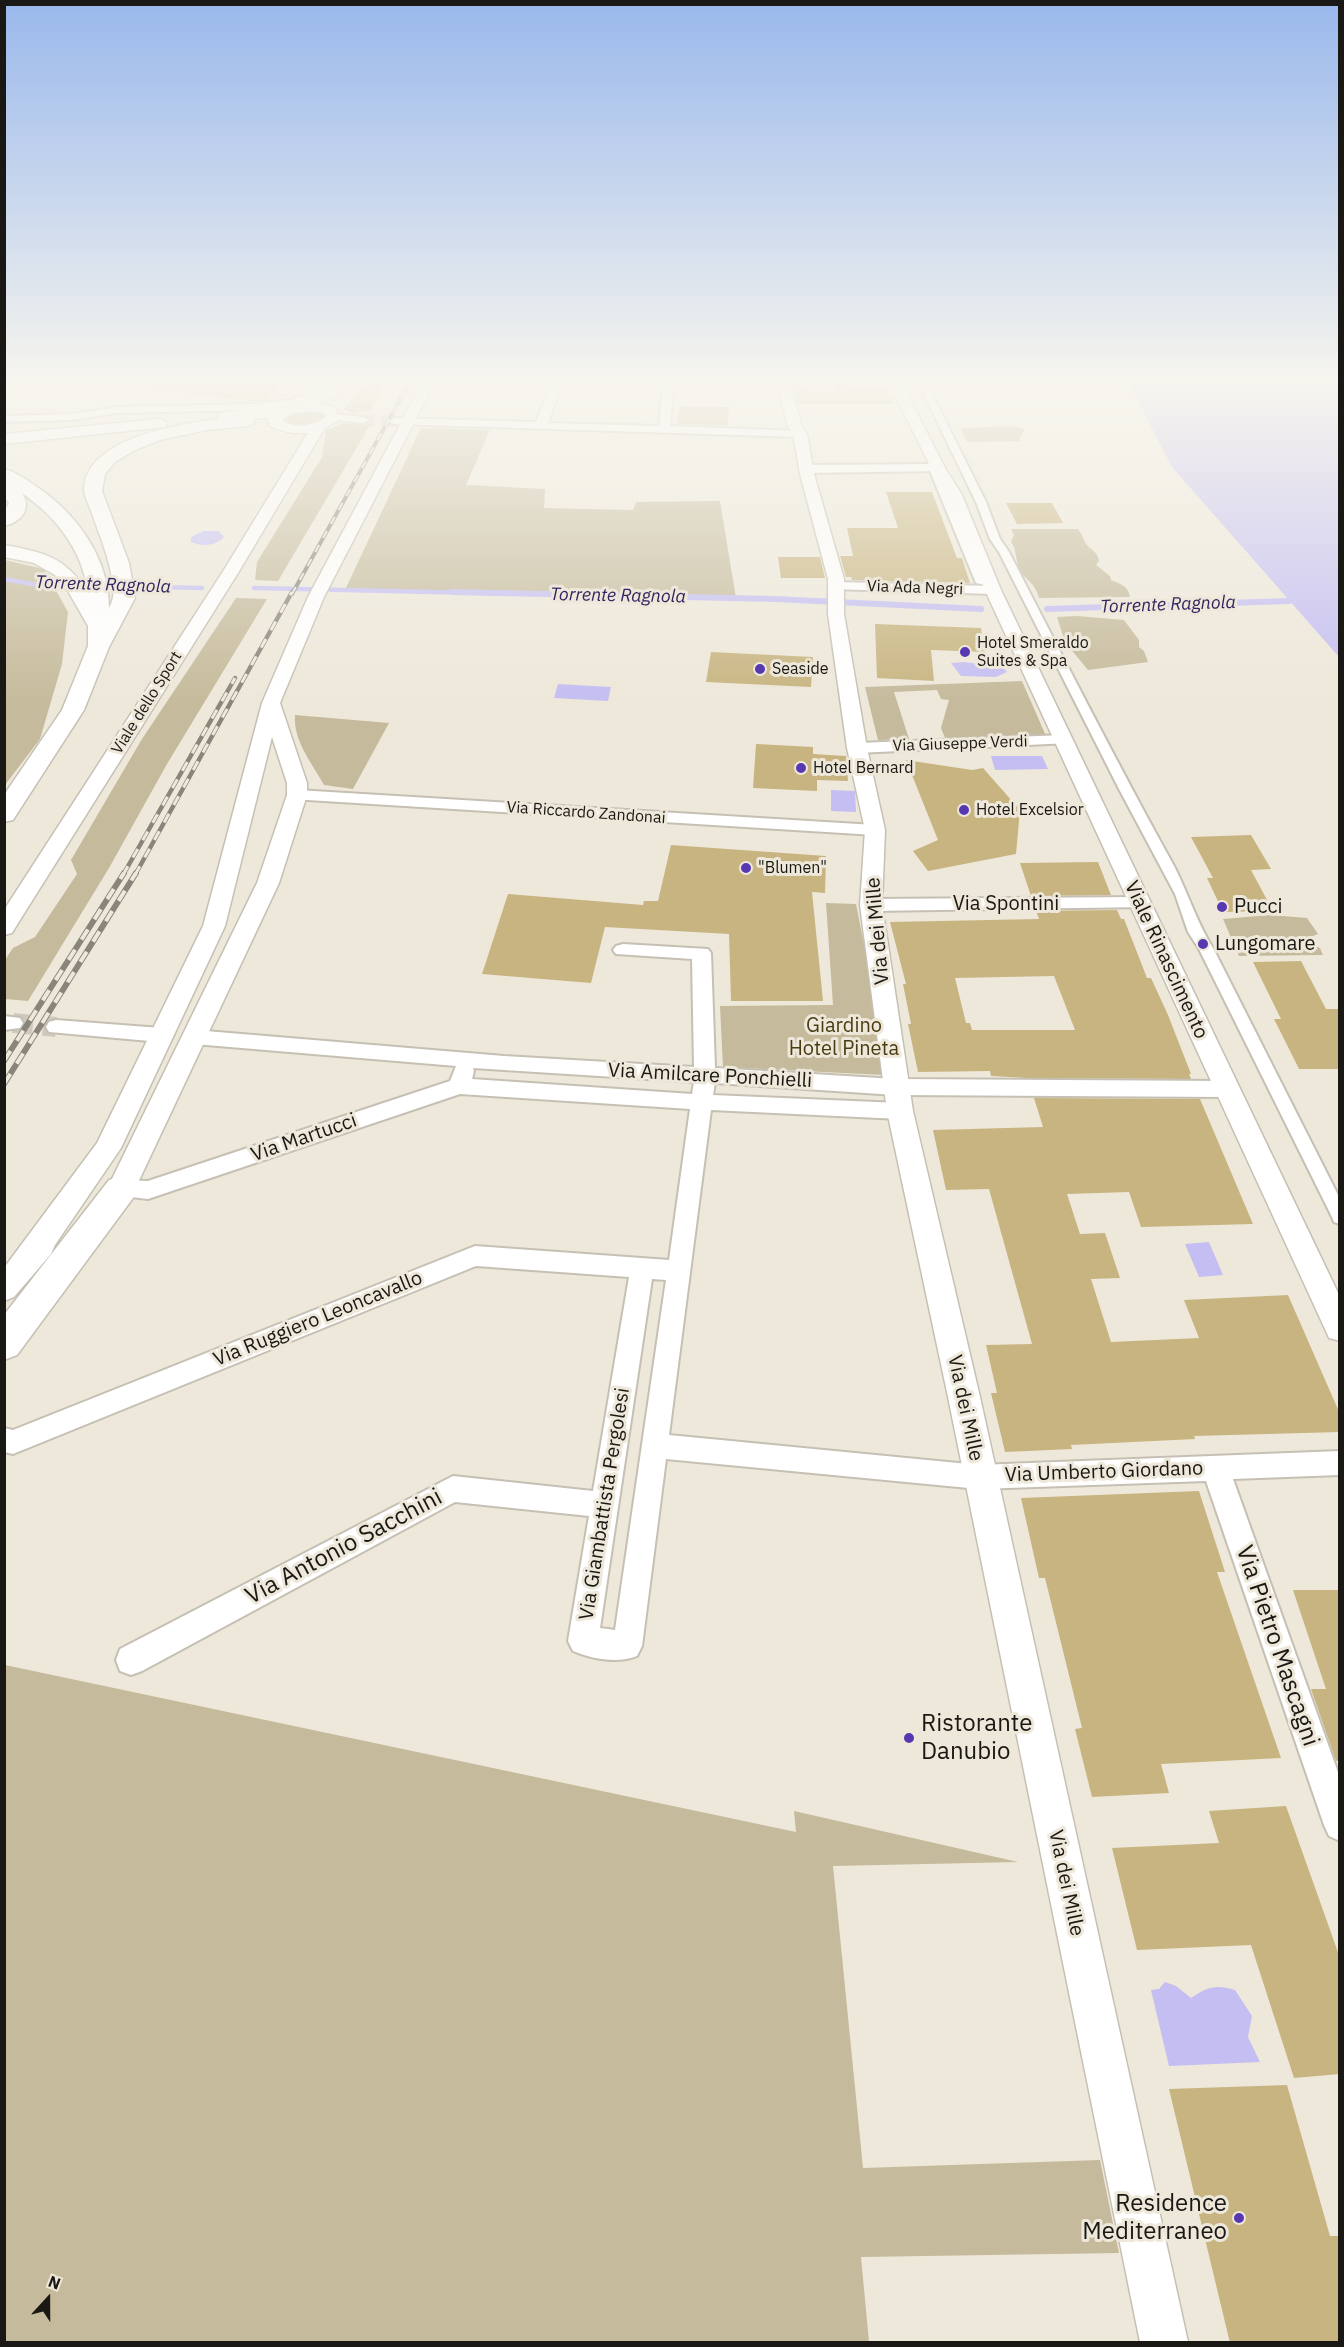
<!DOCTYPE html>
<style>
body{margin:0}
#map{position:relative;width:1344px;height:2347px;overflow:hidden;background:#eee8da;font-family:"IBM Plex Sans",sans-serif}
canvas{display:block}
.frame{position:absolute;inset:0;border:6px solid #1a1814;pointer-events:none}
.north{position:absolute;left:18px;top:2269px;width:60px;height:60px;-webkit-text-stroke:4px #eee8da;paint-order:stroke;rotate:21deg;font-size:16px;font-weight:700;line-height:24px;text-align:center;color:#1a1814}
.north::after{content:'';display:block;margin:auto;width:21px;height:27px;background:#1a1814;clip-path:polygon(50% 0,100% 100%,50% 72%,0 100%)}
</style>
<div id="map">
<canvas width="1344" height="2347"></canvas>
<div class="frame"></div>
<div class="north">N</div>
</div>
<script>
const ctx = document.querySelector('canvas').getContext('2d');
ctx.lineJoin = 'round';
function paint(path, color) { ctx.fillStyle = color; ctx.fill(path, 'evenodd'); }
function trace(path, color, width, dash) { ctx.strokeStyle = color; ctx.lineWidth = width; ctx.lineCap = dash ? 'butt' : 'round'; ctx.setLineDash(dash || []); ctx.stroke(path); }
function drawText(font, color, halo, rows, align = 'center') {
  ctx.font = font + ' "IBM Plex Sans",sans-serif'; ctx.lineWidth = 6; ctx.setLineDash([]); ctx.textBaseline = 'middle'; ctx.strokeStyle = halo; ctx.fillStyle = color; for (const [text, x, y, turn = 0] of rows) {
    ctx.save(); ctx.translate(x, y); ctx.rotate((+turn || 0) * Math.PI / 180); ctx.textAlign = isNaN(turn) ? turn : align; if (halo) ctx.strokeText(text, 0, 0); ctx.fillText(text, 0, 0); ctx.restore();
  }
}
const green = new Path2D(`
 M 107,378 L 285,378 L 265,403 L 101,382 Z
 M 369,378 L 389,378 L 369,411 L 353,414 L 343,409 Z
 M 790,378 L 805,378 L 808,391 L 838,391 L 833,378 L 845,378 L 849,388 L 886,388 L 894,404 L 798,404 Z
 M 680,406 L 729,407 L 728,425 L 677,424 Z
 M 302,411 L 319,411 L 325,417 C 315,426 299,427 287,421 L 287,416 Z
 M 343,423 L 370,425 L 278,581 L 255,580 L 257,562 L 322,457 L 326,430 Z
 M 1013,426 L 1025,429 L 1019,438 L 1021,441 L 967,442 L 960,428 Z
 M 421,428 L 490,430 L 466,485 L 545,489 L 544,508 L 633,510 L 636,502 L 720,501 L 736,598 L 345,590 Z
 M 1011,529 L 1078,529 C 1082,534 1083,539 1086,544 C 1092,551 1097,551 1099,561 L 1096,565 L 1110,576 L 1111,580 C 1121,584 1128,586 1130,597 L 1039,598 C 1034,579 1021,579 1018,565 C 1015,554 1017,553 1011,541 L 1014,535 Z
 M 5,560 L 44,569 L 68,612 L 62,664 L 40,739 L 5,785 Z
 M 236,598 L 267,599 L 167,764 L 109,868 L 28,1001 L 5,999 L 5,960 L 13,948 L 35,937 L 77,874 L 71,860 L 142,739 Z
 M 1077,616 L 1124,620 L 1139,640 L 1139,647 L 1144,651 L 1148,662 L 1088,670 L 1065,642 L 1057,617 Z
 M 1022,681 L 1046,736 L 945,738 L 941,728 L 949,700 L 941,699 L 937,690 L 894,692 L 909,739 L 878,740 L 865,687 Z
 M 295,715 L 389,723 L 353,789 L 324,785 C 312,763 293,741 295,715 Z
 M 826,903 L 856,904 L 877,1010 L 884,1075 L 723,1067 L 720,1006 L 833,1005 Z
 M 1270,915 L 1307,918 L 1318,934 L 1305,939 L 1306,942 L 1320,948 L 1323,955 L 1239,956 L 1223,919 Z
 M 5,1665 L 796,1832 L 794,1811 L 1018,1862 L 833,1866 L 863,2168 L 1100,2160 L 1119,2253 L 861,2257 L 869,2342 L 5,2342 Z`);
const water = new Path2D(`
 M 1126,378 L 1339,378 L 1339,657 L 1172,467 Z
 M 204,531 L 219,531 L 224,537 C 216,546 202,547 191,542 L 191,537 Z
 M 964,662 L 1003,667 L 1007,672 L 996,677 L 961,676 L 951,663 Z
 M 558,684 L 611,687 L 608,701 L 554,698 Z
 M 991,756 L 1042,756 L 1048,769 L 995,770 Z
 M 831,790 L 855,791 L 856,812 L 831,811 Z
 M 1209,1242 L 1223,1275 L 1199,1277 L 1185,1244 Z
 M 1165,1982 L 1176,1986 L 1191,1998 C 1207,1987 1216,1984 1235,1990 L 1252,2016 L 1248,2037 L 1260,2062 L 1169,2066 L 1151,1990 L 1159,1989 Z`);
const streamFar1 = new Path2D(`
 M 4,579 L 32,584 L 202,588
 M 254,588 L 523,594`);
const stream = new Path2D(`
 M 452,592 L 776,599 L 981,609
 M 1047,609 L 1289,601`);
const building = new Path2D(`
 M 886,492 L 932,492 L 957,558 L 962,558 L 970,583 L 852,580 L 851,577 L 846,577 L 840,556 L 853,556 L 847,528 L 898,528 Z
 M 1006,503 L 1052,503 L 1063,523 L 1017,524 Z
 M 778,557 L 820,557 L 825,578 L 781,578 Z
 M 875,624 L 981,628 L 985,652 L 931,650 L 934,681 L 877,678 Z
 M 711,652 L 813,657 L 811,687 L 706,682 Z
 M 756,744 L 813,747 L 813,754 L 846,756 L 848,781 L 817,780 L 817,791 L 753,788 Z
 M 906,760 L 972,770 L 983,768 L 1020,810 L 1016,854 L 928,871 L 913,851 L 938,840 Z
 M 1251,835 L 1271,869 L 1251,870 L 1273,911 L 1223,912 L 1207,878 L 1213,878 L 1191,837 Z
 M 671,845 L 826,856 L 825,893 L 812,892 L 823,1001 L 731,1001 L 729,934 L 605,927 L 591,983 L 482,974 L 508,894 L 643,905 L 644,901 L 658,901 Z
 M 1098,862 L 1111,895 L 1031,896 L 1020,863 Z
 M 1117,910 L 1121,919 L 1124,919 L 1147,978 L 1151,978 L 1168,1015 L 1191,1074 L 1189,1074 L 1191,1079 L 1027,1078 L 991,1076 L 990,1071 L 918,1072 L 908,1024 L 911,1024 L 903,984 L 906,984 L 890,922 L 1039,919 L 1036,911 ZM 1054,976 L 1075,1030 L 972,1030 L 970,1023 L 966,1023 L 955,978 Z
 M 1301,961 L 1326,1009 L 1340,1009 L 1340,1069 L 1299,1069 L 1274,1019 L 1281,1019 L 1253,962 Z
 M 1034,1098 L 1200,1099 L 1253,1224 L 1141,1227 L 1129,1192 L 1067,1194 L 1080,1234 L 1105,1233 L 1120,1278 L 1091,1279 L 1111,1342 L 1199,1338 L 1184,1300 L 1288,1295 L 1340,1414 L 1340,1432 L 1194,1436 L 1195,1439 L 1071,1445 L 1072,1449 L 1005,1452 L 991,1393 L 997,1393 L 986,1345 L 1032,1344 L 989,1189 L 946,1190 L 933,1130 L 1043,1127 Z
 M 1199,1491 L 1225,1572 L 1217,1572 L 1281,1758 L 1161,1764 L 1169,1793 L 1092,1797 L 1075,1729 L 1082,1728 L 1045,1578 L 1039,1578 L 1021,1498 Z
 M 1293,1590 L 1340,1590 L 1340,1760 L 1336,1761 L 1311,1689 L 1326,1689 Z
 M 1286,1806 L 1340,1958 L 1340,2074 L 1294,2078 L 1251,1945 L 1137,1950 L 1112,1848 L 1219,1843 L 1209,1811 Z
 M 1287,2085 L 1330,2236 L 1340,2236 L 1340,2343 L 1230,2343 L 1169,2089 Z`);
const minorTunnelFar1 = new Path2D(`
 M 363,420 L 394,421`);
const minorTunnel = new Path2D(`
 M 13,1023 L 56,1027`);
const pedestrian = new Path2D(`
 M 916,378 L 924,378 L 986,502 L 1000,539 L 1009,552 C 1063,657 1117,763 1174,866 C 1188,893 1197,923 1213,948 L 1340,1199 L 1340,1224 L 1334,1222 L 1332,1217 L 1199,949 L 1188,932 L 1175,894 L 1119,789 L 999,552 L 990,539 L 976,502 Z
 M 934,468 L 938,471 L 986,583 L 985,585 L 976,583 L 930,471 Z`);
const minor = new Path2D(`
 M 328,378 L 340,378 L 311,399 L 291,406 L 255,410 L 117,413 L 72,420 L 4,422 L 4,416 L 72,414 L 117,407 L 255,404 L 289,400 L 303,395 Z
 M 554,378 L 564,378 L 548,423 L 659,426 L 664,378 L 674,378 L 670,426 L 800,431 L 806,434 L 800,437 L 394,424 L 388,421 L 394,418 L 536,422 Z
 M 333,414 L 363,417 L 369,420 L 363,423 L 329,419 L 327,417 Z
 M 938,464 L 944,468 L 942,471 L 806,473 L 800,469 L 806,465 Z
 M 837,582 L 993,586 L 1000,590 L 993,594 L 832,589 L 830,586 Z
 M 1064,735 L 1070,737 L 1072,740 L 1070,743 L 857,753 L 849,748 L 857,743 Z
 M 297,790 L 875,825 L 881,826 L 884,830 L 881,834 L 875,835 L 291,799 L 289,795 L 291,791 Z
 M 1140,897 L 1147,899 L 1149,903 L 1147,907 L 871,911 L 864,909 L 862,905 L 864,901 L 871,899 Z
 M 623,944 L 708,949 L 711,953 L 715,1068 L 895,1079 L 1227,1081 L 1235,1084 L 1238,1089 L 1235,1094 L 1227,1097 L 895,1095 L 715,1083 L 713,1095 L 900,1103 L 908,1105 L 911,1111 L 908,1117 L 900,1119 L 711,1110 L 669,1435 L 979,1465 L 1340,1451 L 1340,1475 L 1233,1479 L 1340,1778 L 1340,1841 L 1329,1836 L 1324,1825 L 1206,1481 L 979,1489 L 666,1459 L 642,1646 L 637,1656 C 619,1664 591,1659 573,1651 L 568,1641 L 589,1516 L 455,1502 L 142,1671 L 131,1675 L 120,1671 L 116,1660 L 120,1649 L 453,1476 L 593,1491 L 629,1277 L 476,1266 L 13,1454 L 4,1452 L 4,1428 L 13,1430 L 475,1246 L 669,1260 L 690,1109 L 460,1094 L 148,1199 L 113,1195 L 110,1189 L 113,1183 L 121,1180 L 148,1181 L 450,1081 L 456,1066 L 194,1044 L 187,1042 L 184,1037 L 187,1032 L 194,1030 L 504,1056 L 694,1067 L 692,959 L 616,954 L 613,950 L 616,946 ZM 473,1068 L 504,1070 L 694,1082 L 692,1094 L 472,1079 L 474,1071 ZM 652,1279 L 666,1280 L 615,1630 L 600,1628 Z
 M 4,1016 L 20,1018 L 23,1023 L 20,1028 L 4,1030 Z
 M 56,1020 L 161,1028 L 168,1030 L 171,1035 L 168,1040 L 161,1042 L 49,1032 L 46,1027 L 49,1022 Z`);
const tertiary = new Path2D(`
 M 340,378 L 353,378 L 337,395 L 318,404 L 334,407 L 340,419 L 324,429 L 238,573 L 15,928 L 12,933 L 4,935 L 4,910 L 222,573 L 308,433 C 294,434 282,432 270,426 L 268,418 C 277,407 287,408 298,404 C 314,398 328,389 340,378 ZM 310,411 L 325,413 L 326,417 C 313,426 296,429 282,421 L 290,414 Z
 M 425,378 L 437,378 L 324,597 L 280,703 L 307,783 L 307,795 L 279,883 L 135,1189 L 131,1196 L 121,1200 L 111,1196 L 107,1189 L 257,883 L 287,795 L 287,783 L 272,737 L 225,926 L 121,1148 L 55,1245 L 51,1254 L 14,1297 L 4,1301 L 4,1268 L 97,1143 L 203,926 L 262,703 L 308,597 Z
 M 776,378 L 788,378 L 802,427 L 807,434 L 814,474 L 844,579 L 844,614 L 867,748 L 885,830 L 882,905 L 913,1111 L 980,1397 L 1188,2342 L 1140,2342 L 948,1397 L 887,1111 L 860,905 L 865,830 L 847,748 L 828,614 L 828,579 L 800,474 L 793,434 L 788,427 Z
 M 887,378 L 899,378 L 945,468 L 962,495 L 1001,590 L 1340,1297 L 1340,1341 L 1329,1338 L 1325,1329 L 985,590 L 948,495 L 931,468 Z`);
const trunk = new Path2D(`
 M 283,407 L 291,412 L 289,415 L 254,419 L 253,424 L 247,426 L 207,430 L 160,440 L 135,450 L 115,462 L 105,474 L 102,491 L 129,563 L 135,598 L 109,647 L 84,710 L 13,820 L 4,822 L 4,795 L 62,710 L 88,646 L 88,626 L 68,591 L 55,575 L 34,563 L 4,557 L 4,545 C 44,552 65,557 88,592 C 82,549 56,517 22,493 C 32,508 22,522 4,526 L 4,512 L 9,503 L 4,496 L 4,469 C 16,472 27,480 37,487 C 77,514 109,558 109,608 C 116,596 113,587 111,573 C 107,552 98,531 91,511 C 89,505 84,496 84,489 C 86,438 179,424 218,419 L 219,414 L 225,412 Z
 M 159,419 L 165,421 L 167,424 L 165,427 L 4,444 L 4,434 Z
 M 121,1176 L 133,1180 L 138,1189 L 133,1198 L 17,1355 L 4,1360 L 4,1315 L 109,1180 Z`);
const railFar2 = new Path2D(`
 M 292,594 L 412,378`);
const railFar1 = new Path2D(`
 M 123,875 L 235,678
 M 135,875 L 292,592`);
const rail = new Path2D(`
 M 4,1061 L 124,873
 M 4,1084 L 136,873`);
const markers = [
 [965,652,6,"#5838b0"],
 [760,669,6,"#5838b0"],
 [801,768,6,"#5838b0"],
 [964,810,6,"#5838b0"],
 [746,868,6,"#5838b0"],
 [1222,907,6,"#5838b0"],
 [1203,944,6,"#5838b0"],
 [909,1738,6,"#5838b0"],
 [1239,2218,6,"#5838b0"]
];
const farStreetnames = [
 ["Via Ada Negri",915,588,2],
 ["Viale dello Sport",147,703,-58],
 ["Via Giuseppe Verdi",960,744,-2],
 ["Via Riccardo Zandonai",586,813,4]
];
const farPoinames = [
 ["Hotel Smeraldo",977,643],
 ["Suites & Spa",977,661],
 ["Seaside",772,669],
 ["Hotel Bernard",813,768],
 ["Hotel Excelsior",976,810],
 ["\"Blumen\"",758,868]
];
const farWaternames = [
 ["Torrente Ragnola",103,585,2],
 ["Torrente Ragnola",618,596,1],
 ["Torrente Ragnola",1168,605,-2]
];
const streetNames = [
 ["Via Spontini",1006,904],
 ["Via dei Mille",878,931,-95],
 ["Viale Rinascimento",1166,960,65],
 ["Via Amilcare Ponchielli",710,1076,3],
 ["Via Martucci",304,1138,-19],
 ["Via Ruggiero Leoncavallo",318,1319,-22],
 ["Via dei Mille",965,1408,78],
 ["Via Umberto Giordano",1104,1472,-2],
 ["Via Giambattista Pergolesi",605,1504,-81],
 ["Via dei Mille",1066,1883,78]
];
const poiNames = [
 ["Pucci",1234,907],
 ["Lungomare",1215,944]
];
const parkNames = [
 ["Giardino",844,1026],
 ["Hotel Pineta",844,1049]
];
const nearStreetnames = [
 ["Via Antonio Sacchini",344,1547,-28],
 ["Via Pietro Mascagni",1277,1646,71]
];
const nearPoinames = [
 ["Ristorante",921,1724],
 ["Danubio",921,1752],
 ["Residence",1227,2204,"right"],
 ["Mediterraneo",1227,2232,"right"]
];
paint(green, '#c5ba9b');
paint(water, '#c4bef2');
trace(streamFar1, '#c4bef2', 4.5);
trace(stream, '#c4bef2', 6);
paint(building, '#c7b480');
trace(minorTunnelFar1, '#cec9bc', 12, [12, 6]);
trace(minorTunnel, '#cec9bc', 20, [20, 10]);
trace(pedestrian, '#c5c0b3', 4);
trace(minor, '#c5c0b3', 4);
trace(tertiary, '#c5c0b3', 3);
trace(trunk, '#c5c0b3', 3);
paint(pedestrian, '#fff');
paint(minor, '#fff');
paint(tertiary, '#fff');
paint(trunk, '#fff');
trace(railFar2, '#89857b', 4);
trace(railFar1, '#89857b', 4.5);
trace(rail, '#89857b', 6);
trace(railFar2, '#eee8da', 2, [8]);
trace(railFar1, '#eee8da', 3, [10]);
trace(rail, '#eee8da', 4, [12]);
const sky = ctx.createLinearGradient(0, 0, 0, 706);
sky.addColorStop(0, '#99b8ec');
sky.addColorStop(0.54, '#f7f5ee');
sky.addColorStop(1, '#f7f5ee00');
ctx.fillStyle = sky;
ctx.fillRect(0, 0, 1344, 706);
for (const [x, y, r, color] of markers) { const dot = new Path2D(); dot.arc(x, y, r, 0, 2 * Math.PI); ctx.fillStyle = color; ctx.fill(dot); trace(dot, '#eee8da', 2); }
drawText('16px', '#1a1814', '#eee8da', farStreetnames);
drawText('16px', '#1a1814', '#eee8da', farPoinames, 'left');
drawText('italic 18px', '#312460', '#eee8da', farWaternames);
drawText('20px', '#1a1814', '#eee8da', streetNames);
drawText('20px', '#1a1814', '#eee8da', poiNames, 'left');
drawText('20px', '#4a3c12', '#eee8da', parkNames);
drawText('24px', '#1a1814', '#eee8da', nearStreetnames);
drawText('24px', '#1a1814', '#eee8da', nearPoinames, 'left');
</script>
